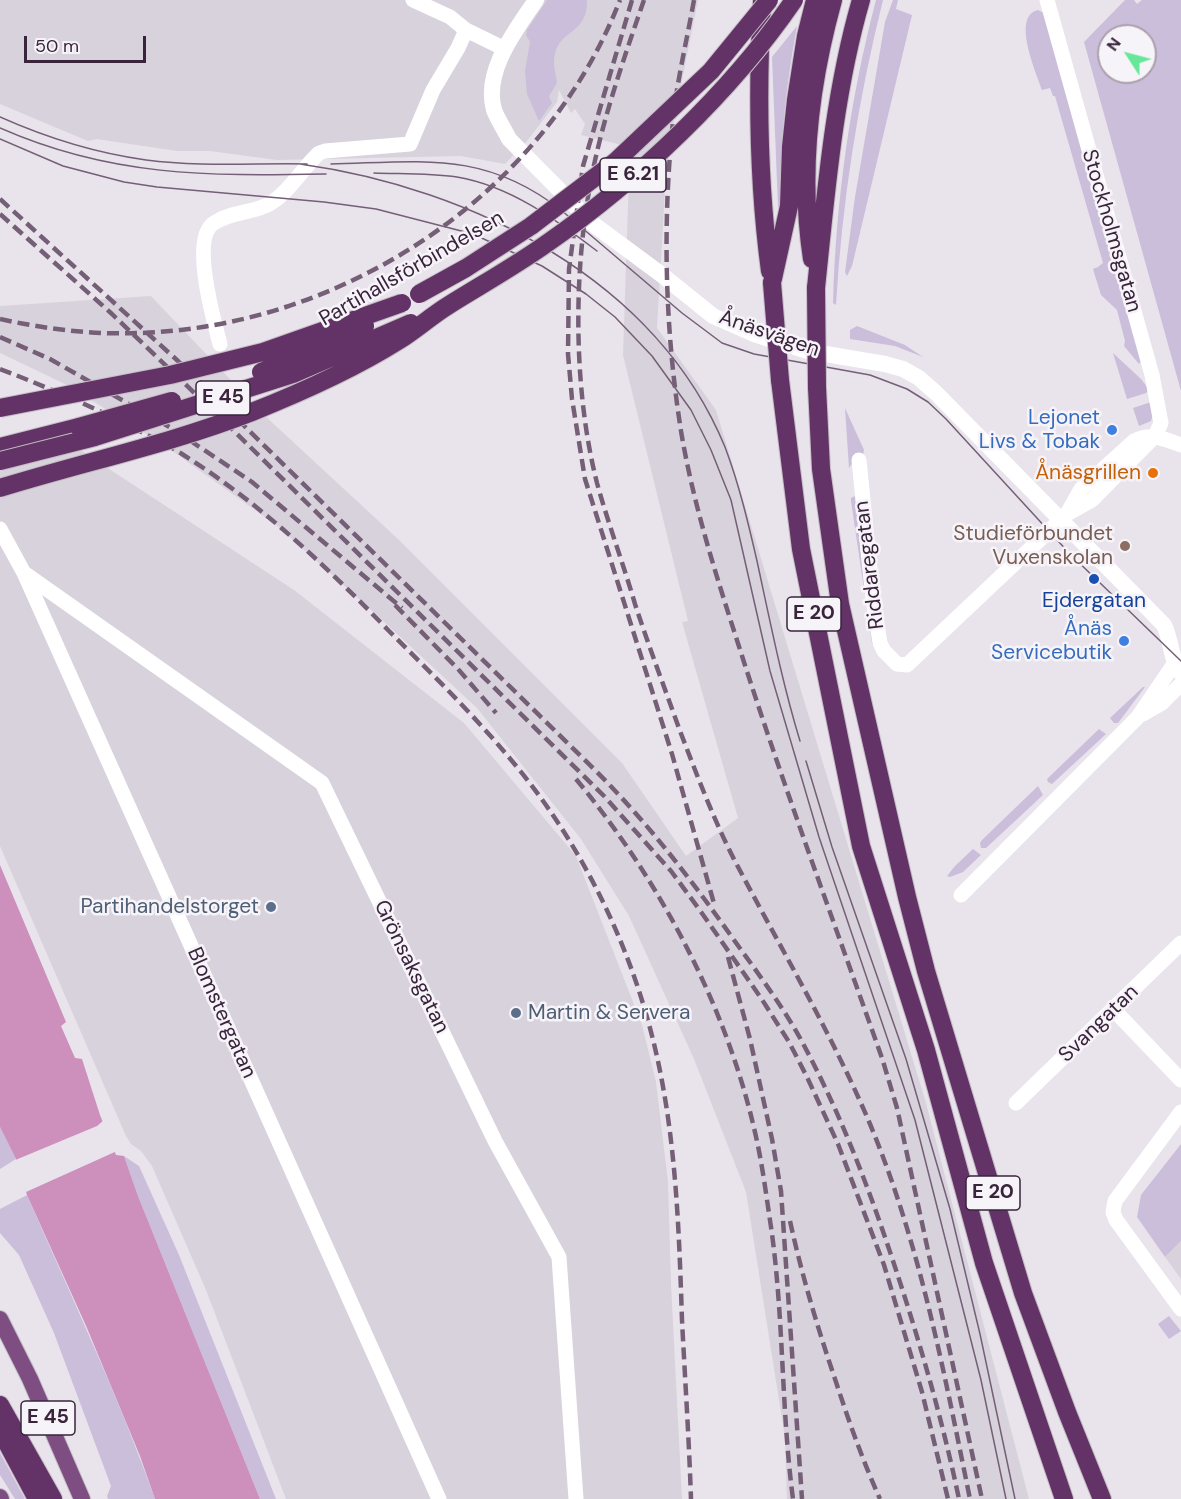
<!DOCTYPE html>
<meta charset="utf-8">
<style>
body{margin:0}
#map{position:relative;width:1181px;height:1499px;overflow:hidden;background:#e9e3ec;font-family:"DM Sans",sans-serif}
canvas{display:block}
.north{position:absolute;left:1097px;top:24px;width:60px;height:60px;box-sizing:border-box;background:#f7f4f9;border:2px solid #aba1ad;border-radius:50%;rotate:306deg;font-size:16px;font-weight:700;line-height:24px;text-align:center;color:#39243c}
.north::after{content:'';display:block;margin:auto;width:21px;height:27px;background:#66e898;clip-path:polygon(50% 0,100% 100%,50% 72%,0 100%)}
.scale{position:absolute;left:24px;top:36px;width:122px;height:27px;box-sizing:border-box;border:3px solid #39243c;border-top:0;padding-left:8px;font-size:18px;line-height:21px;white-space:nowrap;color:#39243c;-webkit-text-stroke:4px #f7f4f9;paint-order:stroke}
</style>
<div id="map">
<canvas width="1181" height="1499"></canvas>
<div class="north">N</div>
<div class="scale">50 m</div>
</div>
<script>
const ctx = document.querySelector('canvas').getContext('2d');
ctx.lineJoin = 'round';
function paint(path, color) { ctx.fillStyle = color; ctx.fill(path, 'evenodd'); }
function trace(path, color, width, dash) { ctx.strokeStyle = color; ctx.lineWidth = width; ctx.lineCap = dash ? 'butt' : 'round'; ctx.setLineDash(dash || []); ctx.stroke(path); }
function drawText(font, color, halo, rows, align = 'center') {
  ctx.font = font + ' "DM Sans",sans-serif'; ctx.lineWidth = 5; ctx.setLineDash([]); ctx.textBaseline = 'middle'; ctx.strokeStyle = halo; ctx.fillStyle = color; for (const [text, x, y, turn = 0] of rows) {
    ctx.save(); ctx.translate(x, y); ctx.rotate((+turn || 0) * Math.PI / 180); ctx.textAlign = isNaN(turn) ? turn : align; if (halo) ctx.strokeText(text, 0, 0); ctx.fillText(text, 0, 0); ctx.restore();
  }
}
const built = new Path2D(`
 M 0,0 L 698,0 L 667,156 L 657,328 L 716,410 L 926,1103 L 1029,1499 L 787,1499 L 785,1438 L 746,1192 L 694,1059 L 629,916 L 581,839 L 477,708 L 368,607 L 276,525 L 164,445 L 65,384 L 0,353 L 0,306 L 151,296 L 264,415 L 398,539 L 622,763 L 686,856 L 738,818 L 682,622 L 688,621 L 623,355 L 630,147 L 581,135 L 585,124 L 575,109 L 571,113 L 559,90 L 557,102 L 527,141 L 505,164 L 461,156 L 277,160 L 210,151 L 177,151 L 97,139 L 88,141 L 0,104 Z
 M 74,446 L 294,590 L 464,723 L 576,856 L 642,1025 L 656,1082 L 668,1182 L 671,1284 L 682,1499 L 286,1499 L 206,1290 L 152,1166 L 141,1151 L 131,1144 L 126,1136 L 0,846 L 0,467 Z
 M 1181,1241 L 1181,1279 L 1165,1257 Z`);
const green = new Path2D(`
 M 547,0 L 587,0 C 588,34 560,29 555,54 C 552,64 556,73 557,83 L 549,96 L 552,103 L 539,121 L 527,94 L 525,71 L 530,42 L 526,35 L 527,30 Z
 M 876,0 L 883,0 C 858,100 842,202 836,305 L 833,303 C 836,200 850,99 876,0 Z
 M 893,0 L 898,0 L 896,9 L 912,15 L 852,266 L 847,276 L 845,272 L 855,197 L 885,22 Z
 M 1125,0 L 1134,0 L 1137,4 L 1142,0 L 1181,0 L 1181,391 L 1084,42 ZM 1109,36 L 1145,36 L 1145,72 L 1109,72 Z
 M 1038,10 L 1044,13 L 1141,361 L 1139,364 L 1124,346 L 1125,341 L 1117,310 L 1101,295 L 1093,269 L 1098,267 L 1103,263 L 1055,96 L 1053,96 L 1050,88 L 1042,90 C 1036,72 1011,16 1038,10 Z
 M 797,26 C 786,86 779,146 781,207 L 778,207 L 772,57 Z
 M 857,326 L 905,345 L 923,357 L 895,346 L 850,339 L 850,330 Z
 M 1113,353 L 1141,379 L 1147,387 L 1148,391 L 1146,393 L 1127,399 Z
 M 1151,402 L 1153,414 L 1151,421 L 1139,426 L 1133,408 Z
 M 845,408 L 864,450 L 863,455 L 853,462 L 849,468 Z
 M 855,496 L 874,648 L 872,643 L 851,501 L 851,498 Z
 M 1143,687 L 1145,687 L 1118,723 L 1114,723 L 1110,718 Z
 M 1099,729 L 1106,734 L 1052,784 L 1048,782 L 1047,779 Z
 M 1038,786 L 1043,795 L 986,848 L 981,848 L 980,843 L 982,840 Z
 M 973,849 L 981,855 L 963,872 L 950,877 L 947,876 L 955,866 Z
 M 0,1127 L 16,1159 L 0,1169 Z
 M 1181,1144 L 1181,1241 L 1165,1257 L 1137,1217 L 1141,1195 Z
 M 124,1156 L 139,1166 L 179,1255 L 276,1499 L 260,1499 L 138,1196 Z
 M 27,1195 C 71,1296 118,1395 155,1499 L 108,1499 L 107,1496 L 111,1486 L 54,1333 L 19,1255 L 0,1233 L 0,1209 Z
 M 1169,1316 L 1181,1331 L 1169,1339 L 1158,1324 Z
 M 0,1453 L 25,1499 L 15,1499 L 0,1475 Z`);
const water = new Path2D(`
 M 0,865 L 66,1022 L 61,1026 L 75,1058 L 82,1059 L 100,1115 L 116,1155 L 124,1156 L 138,1196 L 260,1499 L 155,1499 L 140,1456 L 87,1328 L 27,1195 L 16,1159 L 0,1127 Z`);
const pier = new Path2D(`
 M 104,1120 L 117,1151 L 26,1192 L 13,1161 L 97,1126 Z`);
const minor = new Path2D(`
 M 413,0 L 450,17 L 466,30 L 505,49
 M 220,344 C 214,321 190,238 214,223 C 232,211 256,213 271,203 C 290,191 302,169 319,153 L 325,151 L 410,144 L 433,90 L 458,48 L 466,30
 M 859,460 L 873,600 L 880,643 L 884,651 L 897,664 L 907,665 L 1067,514 L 1092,500 L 1155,436 L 1161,423 L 1152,375 L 1047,0
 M 1067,514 L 1081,489 L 1134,441 C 1151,432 1164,439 1181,445
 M 0,529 L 24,573 L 439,1499
 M 24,573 L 322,783 L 495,1141 L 559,1257 L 576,1499
 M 1143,714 L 1162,703 L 1181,684
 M 961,895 L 1138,717 L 1174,664
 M 1114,1010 L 1181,1080
 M 1016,1103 L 1181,943
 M 1181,1112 L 1115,1201 L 1113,1212 L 1116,1220 L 1181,1309`);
const tertiary = new Path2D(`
 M 536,0 C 516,30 483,71 494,110 C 498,120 504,129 509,139 L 593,224 L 662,275 L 713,316 L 754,334 L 808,351 L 885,364 L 903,369 L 919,378 L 936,393 L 1164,625 C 1172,641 1170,659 1181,673`);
const trunk = new Path2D(`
 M 0,1319 L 30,1379 L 82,1499
 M 0,1497 L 1,1499`);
const motorway = new Path2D(`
 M 762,2 C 757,92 758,181 770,271
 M 812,259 C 799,173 810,83 833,0
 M 772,283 L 789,206 L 791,147 L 796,100 L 806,36 L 815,0
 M 816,288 C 826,192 834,93 861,0
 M 780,380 L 801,549 L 861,846 L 926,1050 L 984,1263 L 1064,1499
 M 817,387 L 821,469 L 840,604 L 907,897 L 926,971 L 1023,1293 L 1067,1412 L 1102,1499
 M 0,447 L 79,427
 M 0,1405 L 53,1499
 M 0,1430 L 37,1499`);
const tram = new Path2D(`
 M 0,117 C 47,138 95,153 146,160 C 199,167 254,163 307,164
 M 0,128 C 111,177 207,176 326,174
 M 0,139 L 63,166 L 124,182 L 157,187 L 324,202 L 376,209 L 473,234 L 542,266 L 586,294 L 615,317 L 652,356 L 691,410 L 711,450 L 731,500 L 770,671 L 819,837 L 915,1120 L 981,1380 L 1006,1499
 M 300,164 C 472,188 656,279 725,447 C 739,484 748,522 757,561 C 770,621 782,682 800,741
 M 331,164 C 422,162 484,150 561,210 L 682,313 L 722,343 L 754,354 L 870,375 L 907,389 L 928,402 L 946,419 L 1070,554 L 1181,661
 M 374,173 C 402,174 429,173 457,177 C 510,186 555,219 597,251
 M 806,761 L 832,847 L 906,1059 L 950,1209 L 980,1334 L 1015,1499`);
const rail = new Path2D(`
 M 632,0 L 583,166 L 569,269 L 568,354 L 572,399 L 585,479 L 672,754 L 715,907
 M 644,0 C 625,55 603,118 592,175 C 573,270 573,389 597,483 C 608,523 623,563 635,604 C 649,647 665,689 680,731 C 697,775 714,821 736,863 C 781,949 832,1034 870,1124 C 920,1244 944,1372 970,1499
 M 694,0 C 688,34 680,68 675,103 C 662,211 664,324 681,431 C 694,509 719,584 743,659 C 786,793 835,925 882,1058 L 897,1108 L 982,1499
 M 0,199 L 178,361 L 594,769 C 648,823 690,878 734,940 C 757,972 781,1004 800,1038 C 836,1104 864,1175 888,1246 C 916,1329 941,1413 959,1499
 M 0,214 L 112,314 L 231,428 L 604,796 L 671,871 L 699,909 L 761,998 L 789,1042 L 807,1077 L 838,1144 L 884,1265 L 922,1392 L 948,1499
 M 0,319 C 45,329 94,335 140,333 C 345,326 545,194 620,0
 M 0,337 L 50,359 L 171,428 L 252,482 L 402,608
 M 0,369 C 47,387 93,407 138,430 C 152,438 168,445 182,454 C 260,503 325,565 389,631 C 431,673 474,715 512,761 C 581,843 631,945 655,1048 C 676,1137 679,1229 682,1320 C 685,1379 689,1439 691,1499
 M 395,605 L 458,669 L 496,713
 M 576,779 C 658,878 725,1003 754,1128 C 762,1161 766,1194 771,1227 C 784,1317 781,1409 793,1499
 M 728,957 L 750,1039 L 772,1139 L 781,1191 L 802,1499
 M 790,1221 C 802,1276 818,1329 836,1382 C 849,1422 863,1461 880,1499`);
const motorwayBridge = new Path2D(`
 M 772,283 L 780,380
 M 816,288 L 817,387
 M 419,294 L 466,268 L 531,226 L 615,162 L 711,71 L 769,0
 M 261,372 L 333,342 L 365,326
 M 0,408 L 170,375 L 263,352 L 402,303
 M 79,427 L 172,401
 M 0,461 L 95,437 L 293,374 L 411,323
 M 0,488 C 84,462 170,444 252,412 C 302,392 352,370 398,341 C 416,330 431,316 449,305 C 481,285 515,266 546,244 C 637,181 731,92 794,0`);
const markers = [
 [1112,430,6,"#3f7fe0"],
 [1153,473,6,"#e8710a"],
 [1125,546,6,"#8d6e63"],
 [1094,579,6,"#1a4fb4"],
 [1124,641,6,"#3f7fe0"],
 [271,907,6,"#5c6f8a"],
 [516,1013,6,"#5c6f8a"]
];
const shields = [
 [633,175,66],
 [223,398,54],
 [814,614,54],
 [993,1193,54],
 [48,1418,54]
];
const shieldNames = [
 ["E 6.21",633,175],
 ["E 45",223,398],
 ["E 20",814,614],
 ["E 20",993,1193],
 ["E 45",48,1418]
];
const streetNames = [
 ["Stockholmsgatan",1111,231,74],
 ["Partihallsförbindelsen",412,269,-30],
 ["Ånäsvägen",769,334,19],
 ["Riddaregatan",870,565,-97],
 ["Grönsaksgatan",411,967,64],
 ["Blomstergatan",221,1013,66],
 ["Svangatan",1099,1024,-44]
];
const shopNames = [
 ["Lejonet",1100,418],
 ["Livs & Tobak",1100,442],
 ["Ånäs",1112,629],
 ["Servicebutik",1112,653]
];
const foodNames = [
 ["Ånäsgrillen",1141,473]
];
const educationNames = [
 ["Studieförbundet",1113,534],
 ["Vuxenskolan",1113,558]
];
const transitNames = [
 ["Ejdergatan",1094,601]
];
const serviceNames = [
 ["Partihandelstorget",259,907],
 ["Martin & Servera",528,1013,"left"]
];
paint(built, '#d8d2dc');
paint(green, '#cabedb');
paint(water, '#cd8fbb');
paint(pier, '#e9e3ec');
trace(trunk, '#c4bdc4', 18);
trace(motorway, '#c4bdc4', 20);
trace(minor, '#fff', 15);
trace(tertiary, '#fff', 16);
trace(trunk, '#7e4e82', 16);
trace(motorway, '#633266', 18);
trace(tram, '#745f77', 1.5);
trace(rail, '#745f77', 4.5, [12, 6]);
trace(motorwayBridge, '#c4bdc4', 20, []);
trace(motorwayBridge, '#633266', 18);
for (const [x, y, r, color] of markers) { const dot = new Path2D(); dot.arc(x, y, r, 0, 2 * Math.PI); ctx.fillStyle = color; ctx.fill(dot); trace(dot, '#f7f4f9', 2); }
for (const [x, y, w] of shields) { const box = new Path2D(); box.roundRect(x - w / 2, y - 17, w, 34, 4.5); ctx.fillStyle = '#f7f4f9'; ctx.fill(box); trace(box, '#39243c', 1.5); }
drawText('bold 20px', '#39243c', null, shieldNames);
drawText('21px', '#39243c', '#f7f4f9', streetNames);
drawText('21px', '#366cbe', '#f7f4f9', shopNames, 'right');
drawText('21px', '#c56008', '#f7f4f9', foodNames, 'right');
drawText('21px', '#785e54', '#f7f4f9', educationNames, 'right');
drawText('21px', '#164399', '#f7f4f9', transitNames);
drawText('21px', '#4e5e75', '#f7f4f9', serviceNames, 'right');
</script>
